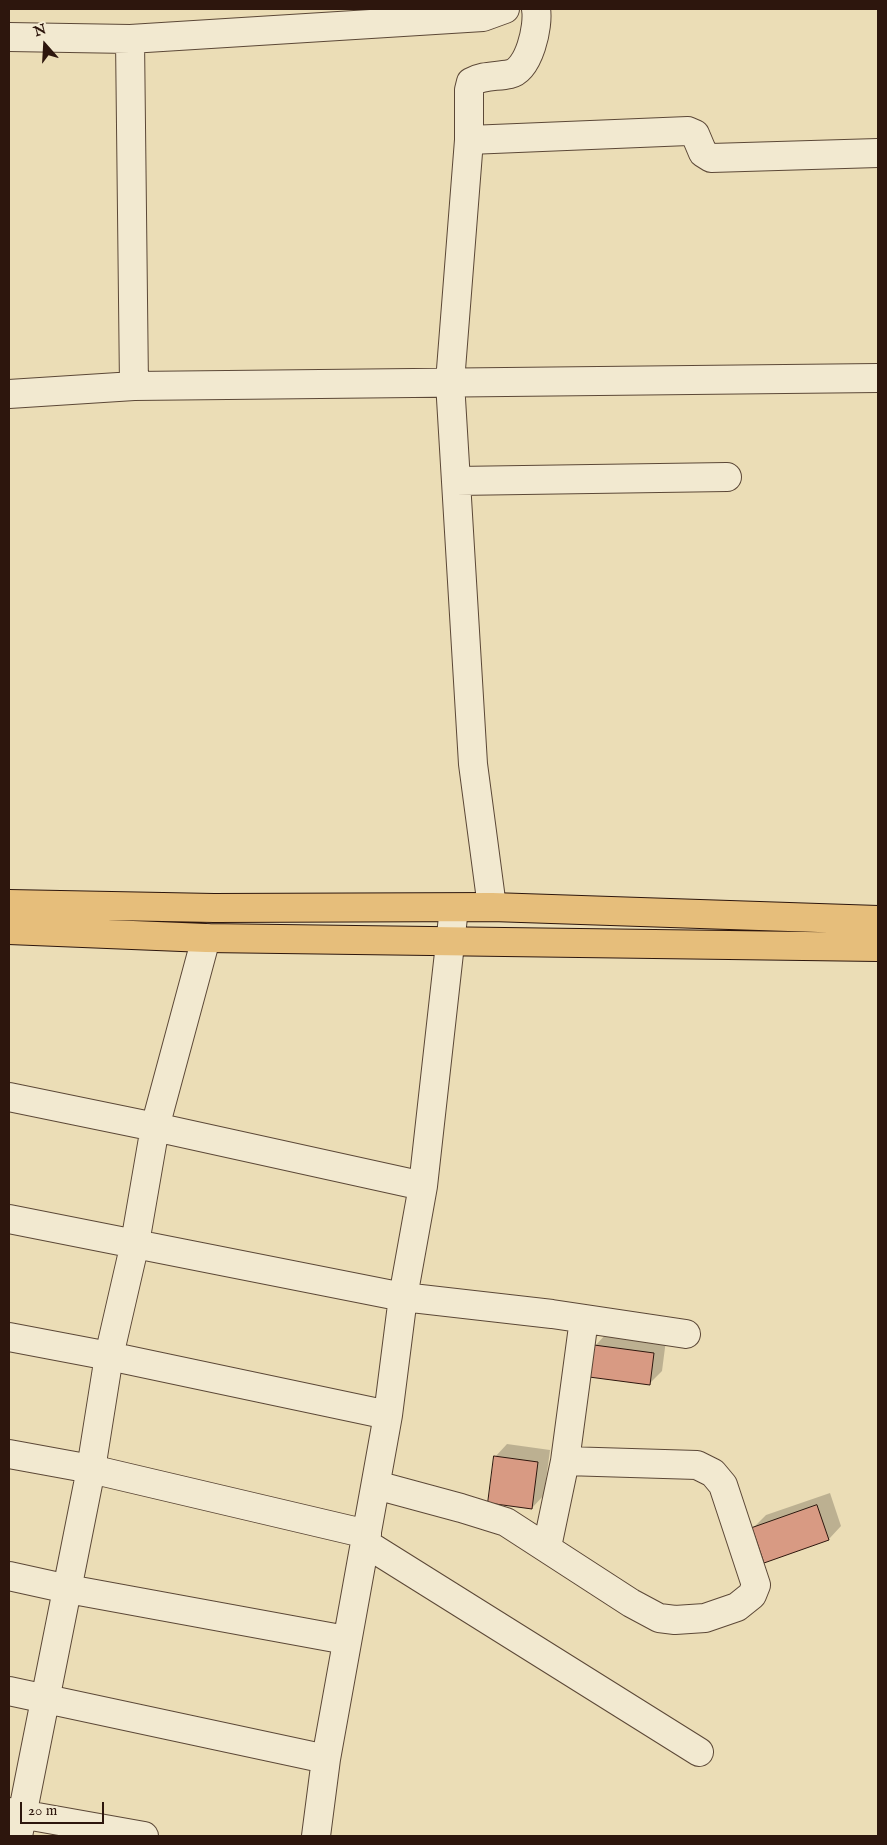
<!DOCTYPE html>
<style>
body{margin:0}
#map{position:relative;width:887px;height:1845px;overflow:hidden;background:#ebddb6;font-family:"IM FELL English",serif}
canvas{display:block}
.frame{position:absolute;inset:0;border:10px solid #2d160d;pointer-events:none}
.north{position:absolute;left:20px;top:20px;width:50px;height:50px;-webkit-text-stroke:4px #f2e9d0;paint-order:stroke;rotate:341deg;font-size:14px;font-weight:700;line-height:20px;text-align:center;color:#2d160d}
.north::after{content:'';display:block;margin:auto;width:18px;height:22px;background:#2d160d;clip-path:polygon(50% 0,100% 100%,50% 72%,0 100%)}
.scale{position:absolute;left:20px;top:1802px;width:84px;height:22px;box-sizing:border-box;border:2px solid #2d160d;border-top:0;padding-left:6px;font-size:15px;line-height:18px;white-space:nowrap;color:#2d160d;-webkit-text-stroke:4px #f2e9d0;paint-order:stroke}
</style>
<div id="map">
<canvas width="887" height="1845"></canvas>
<div class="frame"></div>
<div class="north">N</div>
<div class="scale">20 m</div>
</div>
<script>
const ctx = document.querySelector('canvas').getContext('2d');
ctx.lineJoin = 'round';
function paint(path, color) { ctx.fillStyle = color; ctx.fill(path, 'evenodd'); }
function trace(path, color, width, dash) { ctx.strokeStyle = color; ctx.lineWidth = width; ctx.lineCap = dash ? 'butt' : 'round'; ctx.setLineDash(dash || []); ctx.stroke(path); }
const shadow = new Path2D(`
 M 607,1333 L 666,1340 L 662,1371 L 649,1384 L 595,1346 Z
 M 507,1444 L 550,1450 L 544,1495 L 532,1508 L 495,1457 Z
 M 830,1493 L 841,1526 L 829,1539 L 753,1528 L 766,1515 Z`);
const building = new Path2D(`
 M 594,1345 L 654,1353 L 650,1385 L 589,1377 Z
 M 494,1456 L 538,1462 L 532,1509 L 488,1503 Z
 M 817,1505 L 829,1540 L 764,1563 L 752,1528 Z`);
const street = new Path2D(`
 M 9,37 L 130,39 L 483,17 L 505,9
 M 130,39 L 134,386 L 878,378
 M 469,140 L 688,131 L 695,134 L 703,153 L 711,158 L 878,153
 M 9,394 L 134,386
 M 456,481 L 727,477
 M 492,907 L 473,764 L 450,382 L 469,140 L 469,90 L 471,82 C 484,75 496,77 510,74 C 529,70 539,26 536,9
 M 9,1097 L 155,1127 L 423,1186 L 403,1297 L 388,1415 L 326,1759 L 316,1836
 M 423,1186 L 454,908
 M 9,1219 L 403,1297 L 552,1314 L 686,1334
 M 9,1337 L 109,1356 L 388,1415
 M 9,1454 L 91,1469 L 367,1534
 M 376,1485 L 461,1508 L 506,1522 L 631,1603 L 659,1618 L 675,1620 L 705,1618 L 737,1607 L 752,1595 L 756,1585 L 723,1485 L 713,1473 L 697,1465 L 565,1461
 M 365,1543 L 699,1752
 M 547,1547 L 565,1461 L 584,1319
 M 9,1576 L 68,1589 L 346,1640
 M 9,1691 L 326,1759
 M 9,1812 L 144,1836
 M 18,1836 L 91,1469 L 109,1356 L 135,1243 L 155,1127 L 206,938`);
const highway = new Path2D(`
 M 9,904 L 214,908 L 492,907 L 878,920
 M 9,930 L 206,938 L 878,947`);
paint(shadow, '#0003');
paint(building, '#d89a83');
trace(building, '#2d160d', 1);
trace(street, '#5c4837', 30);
trace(highway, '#2d160d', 30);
trace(street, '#f2e9d0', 28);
trace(highway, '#e6be7b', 28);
</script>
